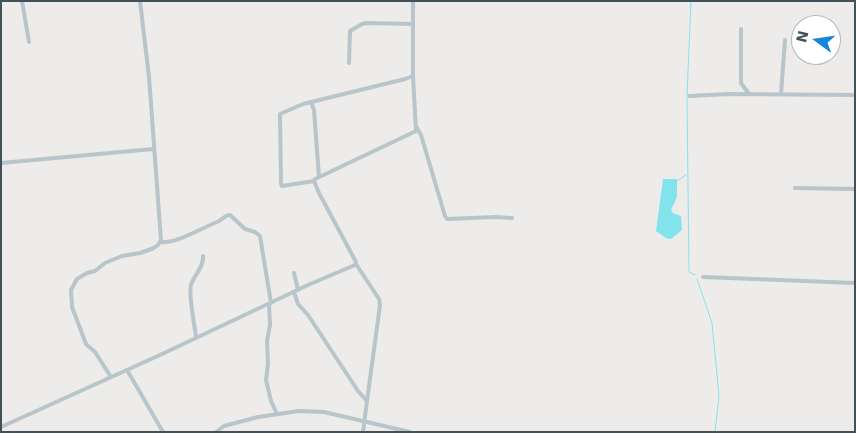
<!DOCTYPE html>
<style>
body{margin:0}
#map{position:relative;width:856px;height:433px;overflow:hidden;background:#eeebeb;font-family:"DejaVu Sans",sans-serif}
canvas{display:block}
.frame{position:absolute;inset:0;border:2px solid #435159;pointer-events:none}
.north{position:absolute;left:791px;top:15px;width:50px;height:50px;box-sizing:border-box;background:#fff;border:1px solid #b4b9bd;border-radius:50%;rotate:284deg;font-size:14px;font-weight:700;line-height:20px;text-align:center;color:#435159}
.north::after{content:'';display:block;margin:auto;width:18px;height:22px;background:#1585de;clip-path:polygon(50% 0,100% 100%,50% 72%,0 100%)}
</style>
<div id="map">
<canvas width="856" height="433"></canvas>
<div class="frame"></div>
<div class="north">N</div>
</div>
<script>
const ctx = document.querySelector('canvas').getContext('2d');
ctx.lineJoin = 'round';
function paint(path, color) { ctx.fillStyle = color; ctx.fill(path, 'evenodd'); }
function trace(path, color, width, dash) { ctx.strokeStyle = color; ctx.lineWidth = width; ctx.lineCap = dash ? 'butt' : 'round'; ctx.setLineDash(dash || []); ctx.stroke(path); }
const water = new Path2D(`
 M 663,179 L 677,179 L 677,197 L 671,210 L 673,213 L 681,216 L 682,230 L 671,239 L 666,238 L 656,231 Z`);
const stream = new Path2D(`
 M 687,95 L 691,1
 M 687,98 L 689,272 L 695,275
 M 677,181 L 686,175
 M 697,279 L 712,323 L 719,396 L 715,432`);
const minor = new Path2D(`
 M 22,1 L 29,42
 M 741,29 L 741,83 L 749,94
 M 349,63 L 350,31 L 362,24 L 366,23 L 413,24
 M 781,94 L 785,40
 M 689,96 L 729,94 L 855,95
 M 311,102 L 314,110 L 319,177
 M 417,128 L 421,135 L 445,216 L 447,219 L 495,217 L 512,218
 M 1,163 L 153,149
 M 314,181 L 282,186 L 281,184 L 280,114 L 303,104 L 405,79 L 413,76
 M 795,188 L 855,189
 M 160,242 C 176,244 202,228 217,222 C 222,220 225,215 230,215 L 245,229 L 255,232 L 260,236 L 271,303
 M 356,264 L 379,299 L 380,305 L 367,401
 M 294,273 L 298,290
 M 703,277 L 855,283
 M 294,292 L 298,304 L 308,315 L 358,391 L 367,401 L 363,432
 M 269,304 L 270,325 L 267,341 L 268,364 L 266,380 L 271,401 L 277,414
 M 196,338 C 195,326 188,295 191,285 C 194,275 204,267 203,256
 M 127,370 L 163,432
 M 111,377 L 95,352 L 86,344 L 72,307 L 71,290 L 77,279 L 87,273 L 95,271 L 105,263 L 122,256 L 140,253 L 154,248 L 158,245 L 161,240 L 149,77 L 140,1
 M 1,427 L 160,355 L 308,285 L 355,265 L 356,262 L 319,193 L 314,181 L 315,179 L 416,131 L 413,76 L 413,1
 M 216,432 L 224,426 L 258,417 L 299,411 L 324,412 L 410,432`);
paint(water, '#82e3ed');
trace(stream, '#82e3ed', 1);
trace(minor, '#b8c5cb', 4);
</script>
